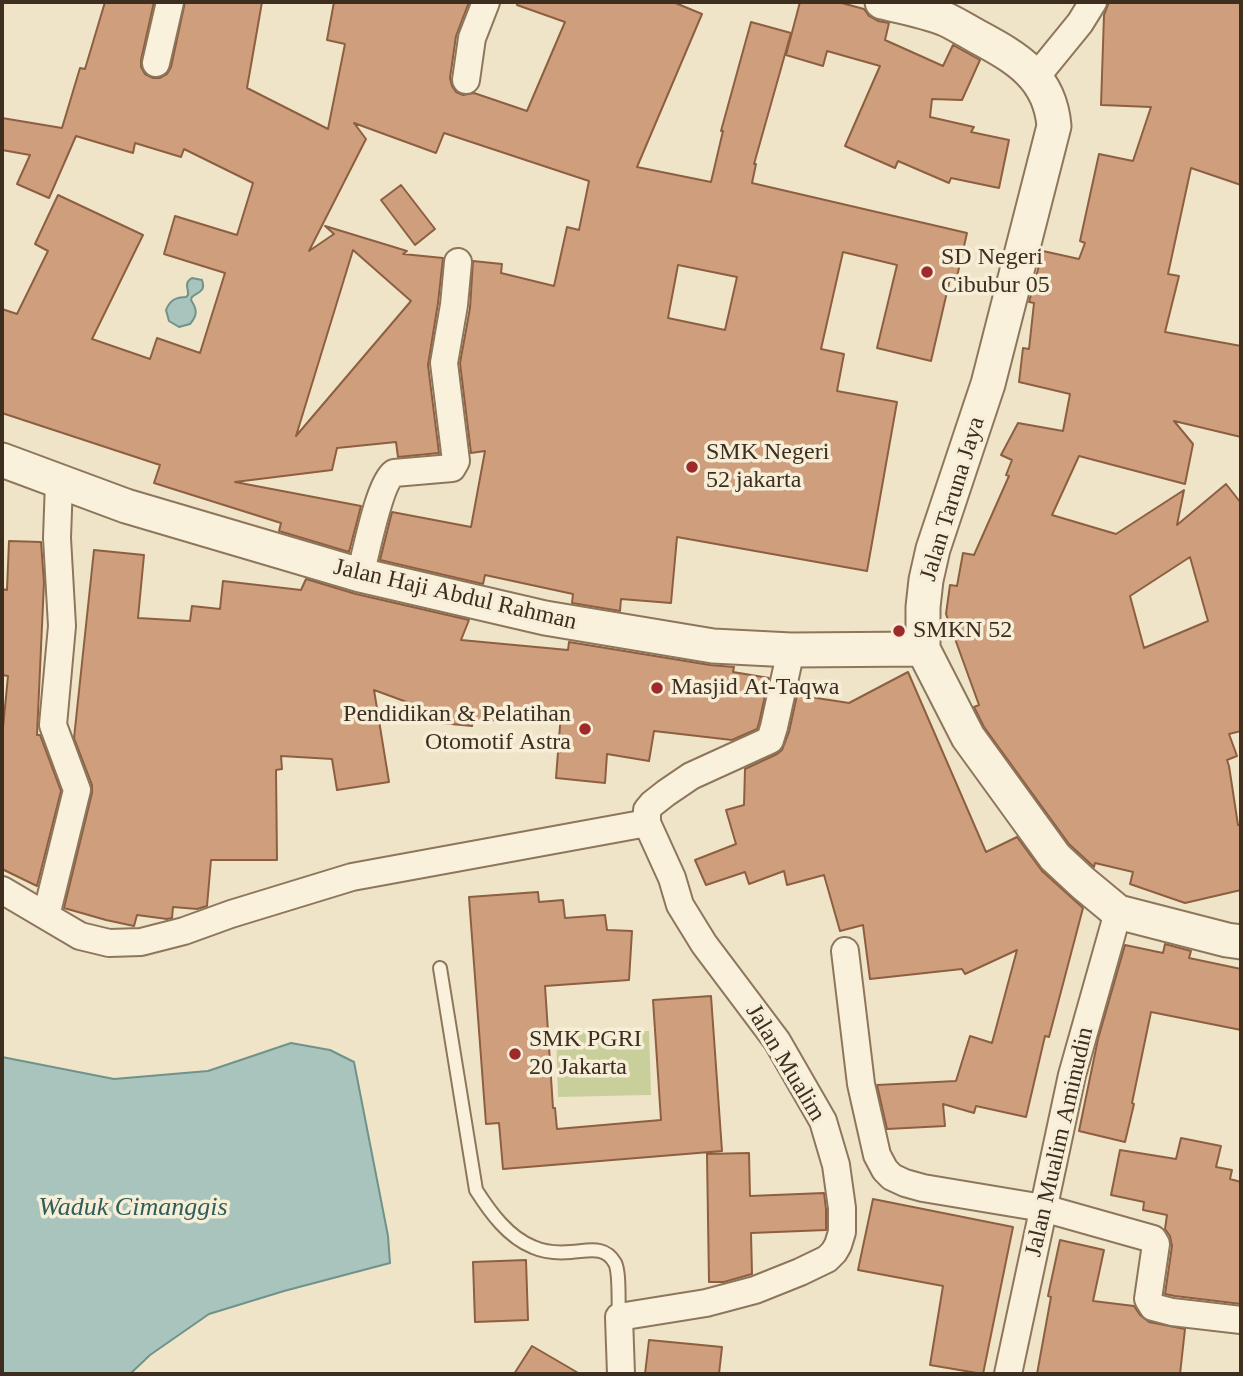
<!DOCTYPE html>
<style>
body{margin:0}
#map{position:relative;width:1243px;height:1376px;overflow:hidden;background:#f0e4c8;font-family:"Times New Roman",serif}
canvas{display:block}
.frame{position:absolute;inset:0;border:4px solid #3d2e20;pointer-events:none}
</style>
<div id="map">
<canvas width="1243" height="1376"></canvas>
<div class="frame"></div>
</div>
<script>
const ctx = document.querySelector('canvas').getContext('2d');
ctx.lineJoin = 'round';
function paint(path, color) { ctx.fillStyle = color; ctx.fill(path, 'evenodd'); }
function trace(path, color, width, dash) { ctx.strokeStyle = color; ctx.lineWidth = width; ctx.lineCap = dash ? 'butt' : 'round'; ctx.setLineDash(dash || []); ctx.stroke(path); }
function drawText(font, color, halo, rows, align = 'center') {
  ctx.font = font + ' "Times New Roman",serif'; ctx.lineWidth = 7; ctx.setLineDash([]); ctx.textBaseline = 'middle'; ctx.strokeStyle = halo; ctx.fillStyle = color; for (const [text, x, y, turn = 0] of rows) {
    ctx.save(); ctx.translate(x, y); ctx.rotate((+turn || 0) * Math.PI / 180); ctx.textAlign = isNaN(turn) ? turn : align; if (halo) ctx.strokeText(text, 0, 0); ctx.fillText(text, 0, 0); ctx.restore();
  }
}
const green = new Path2D(`
 M 649,1031 L 651,1095 L 558,1097 L 556,1033 Z`);
const water = new Path2D(`
 M 192,278 L 202,280 C 206,292 198,292 192,297 L 191,300 C 197,309 198,315 190,324 L 179,327 L 169,321 L 166,310 C 170,300 176,297 186,297 L 188,295 C 189,289 183,283 192,278 Z
 M 291,1043 L 330,1050 L 354,1062 L 388,1236 L 390,1263 L 284,1291 L 209,1314 L 150,1355 L 130,1374 L 2,1374 L 2,1057 L 114,1079 L 208,1071 Z`);
const building = new Path2D(`
 M 105,2 L 154,2 L 141,60 L 141,67 L 145,74 L 153,78 L 160,78 L 167,74 L 171,67 L 185,2 L 262,2 L 247,88 L 328,129 L 345,44 L 327,40 L 334,2 L 469,2 L 456,36 L 450,78 L 452,86 L 456,92 L 463,95 L 474,93 L 527,111 L 565,22 L 517,5 L 518,2 L 673,2 L 702,14 L 637,167 L 711,182 L 723,131 L 721,131 L 751,22 L 791,33 L 754,164 L 756,164 L 752,183 L 967,233 L 956,281 L 950,279 L 931,361 L 877,348 L 897,265 L 843,252 L 821,349 L 844,354 L 837,391 L 897,402 L 867,571 L 677,537 L 671,603 L 621,599 L 620,611 L 572,603 L 573,594 L 485,575 L 483,584 L 380,560 L 392,512 L 471,527 L 485,451 L 471,453 L 460,363 L 470,308 L 473,261 L 502,264 L 501,273 L 554,286 L 567,227 L 579,230 L 589,181 L 444,133 L 436,153 L 354,123 L 366,139 L 309,251 L 334,234 L 325,226 L 407,251 L 403,254 L 443,258 L 438,303 L 428,365 L 439,453 L 398,457 L 396,442 L 337,448 L 332,470 L 235,482 L 361,506 L 349,552 L 279,531 L 281,523 L 154,483 L 160,465 L 2,413 L 2,309 L 17,314 L 48,251 L 35,244 L 58,195 L 143,235 L 92,339 L 150,359 L 157,338 L 200,353 L 225,273 L 164,254 L 175,216 L 237,235 L 253,183 L 184,149 L 181,157 L 135,143 L 133,153 L 76,136 L 49,198 L 17,184 L 30,155 L 2,150 L 2,118 L 62,128 L 80,68 L 85,69 ZM 353,250 L 411,301 L 296,436 ZM 678,265 L 737,277 L 725,330 L 668,318 Z
 M 800,2 L 838,2 L 864,9 L 869,16 L 878,21 L 889,23 L 885,40 L 943,66 L 953,45 L 980,60 L 962,100 L 932,99 L 930,117 L 974,127 L 971,132 L 1009,140 L 999,188 L 951,178 L 949,183 L 898,161 L 895,168 L 845,146 L 880,66 L 827,51 L 823,66 L 786,55 Z
 M 1109,2 L 1241,2 L 1241,185 L 1191,168 L 1168,274 L 1179,276 L 1165,332 L 1241,346 L 1241,437 L 1174,421 L 1193,444 L 1185,484 L 1079,456 L 1052,515 L 1116,534 L 1184,490 L 1177,525 L 1226,484 L 1241,503 L 1241,731 L 1229,734 L 1237,756 L 1227,760 L 1229,766 L 1238,825 L 1241,825 L 1241,890 L 1185,903 L 1130,884 L 1133,872 L 1095,863 L 1094,867 L 1069,844 L 984,727 L 974,707 L 979,705 L 946,614 L 950,585 L 957,586 L 963,553 L 974,555 L 1009,476 L 1006,475 L 1012,460 L 1001,455 L 1018,423 L 1063,431 L 1070,394 L 1019,382 L 1023,348 L 1029,349 L 1034,303 L 1029,302 L 1043,251 L 1079,259 L 1085,243 L 1080,241 L 1099,154 L 1133,161 L 1151,107 L 1101,105 L 1104,15 ZM 1190,557 L 1208,621 L 1144,648 L 1130,596 Z
 M 401,185 L 435,229 L 415,245 L 381,200 Z
 M 9,541 L 41,542 L 44,582 L 37,735 L 40,735 L 61,791 L 37,886 L 2,869 L 2,738 L 8,676 L 2,675 L 2,589 L 7,590 Z
 M 94,550 L 144,555 L 138,618 L 190,621 L 192,606 L 220,609 L 223,581 L 301,590 L 306,579 L 356,594 L 469,620 L 461,640 L 568,650 L 569,642 L 710,665 L 734,667 L 733,672 L 769,678 L 759,723 L 757,729 L 732,740 L 654,731 L 649,761 L 607,754 L 605,783 L 556,778 L 561,713 L 505,708 L 504,721 L 473,719 L 472,726 L 431,722 L 434,712 L 374,690 L 389,782 L 337,790 L 332,759 L 281,756 L 282,769 L 276,770 L 277,860 L 211,860 L 207,906 L 197,909 L 173,907 L 172,918 L 167,919 L 137,915 L 134,926 L 106,920 L 64,908 L 92,793 L 92,785 L 74,738 Z
 M 908,672 L 986,852 L 1017,837 L 1042,871 L 1083,908 L 1049,1037 L 1045,1036 L 1026,1117 L 976,1106 L 974,1113 L 943,1104 L 945,1126 L 887,1129 L 877,1085 L 956,1081 L 970,1036 L 992,1043 L 1017,950 L 965,974 L 962,969 L 870,979 L 863,925 L 840,931 L 824,875 L 787,885 L 784,871 L 749,884 L 745,872 L 706,885 L 695,860 L 736,844 L 726,810 L 744,805 L 745,769 L 777,754 L 782,750 L 789,732 L 797,695 L 849,703 Z
 M 538,892 L 539,902 L 563,900 L 565,918 L 605,915 L 607,930 L 632,931 L 629,980 L 545,986 L 553,1108 L 555,1108 L 557,1129 L 661,1120 L 653,1000 L 711,996 L 722,1151 L 503,1169 L 499,1123 L 486,1124 L 469,897 Z
 M 1165,944 L 1191,951 L 1189,958 L 1241,969 L 1241,1030 L 1151,1012 L 1132,1103 L 1134,1104 L 1125,1142 L 1079,1131 L 1098,1039 L 1125,945 L 1163,953 Z
 M 1181,1138 L 1221,1146 L 1216,1167 L 1232,1170 L 1230,1179 L 1241,1182 L 1241,1304 L 1175,1296 L 1165,1294 L 1172,1246 L 1170,1236 L 1165,1229 L 1167,1215 L 1143,1210 L 1144,1202 L 1111,1195 L 1120,1150 L 1176,1159 Z
 M 749,1153 L 750,1196 L 824,1193 L 826,1209 L 826,1230 L 751,1233 L 752,1274 L 724,1282 L 709,1282 L 707,1154 Z
 M 873,1199 L 1013,1227 L 983,1374 L 930,1365 L 943,1286 L 858,1270 Z
 M 1060,1240 L 1104,1250 L 1093,1301 L 1134,1306 L 1140,1315 L 1149,1322 L 1185,1329 L 1180,1374 L 1037,1374 L 1051,1297 L 1048,1296 Z
 M 526,1260 L 528,1320 L 475,1322 L 473,1262 Z
 M 649,1340 L 722,1347 L 719,1374 L 645,1374 Z
 M 532,1346 L 580,1374 L 514,1374 Z`);
const service = new Path2D(`
 M 440,968 L 476,1190 C 490,1212 508,1237 533,1247 C 544,1252 559,1253 571,1252 C 588,1251 605,1245 615,1263 C 620,1272 618,1305 619,1317`);
const minor = new Path2D(`
 M 156,63 L 170,2
 M 1036,77 L 1080,23 L 1093,2
 M 466,80 L 472,38 L 486,2
 M 360,575 C 366,554 379,483 394,473 L 452,468 L 456,461 L 444,363 L 454,305 L 458,262
 M 2,890 L 80,936 L 109,943 L 141,942 L 184,931 L 231,914 L 352,877 L 647,823
 M 46,916 L 77,790 L 53,725 L 62,626 L 57,538 L 59,482
 M 845,951 L 861,1084 L 877,1155 L 885,1170 L 892,1177 L 905,1183 L 923,1188 L 1043,1208 L 1153,1239 L 1156,1244 L 1148,1299 L 1153,1307 L 1172,1312 L 1241,1320
 M 621,1374 L 619,1317 L 706,1303 L 755,1290 L 800,1272 L 827,1259 L 834,1252 L 838,1245 L 842,1232 L 842,1208 L 836,1165 L 823,1121 L 777,1041 L 704,944 L 680,905 L 672,878 L 647,823 L 647,810 L 652,804 L 666,793 L 691,776 L 770,740 L 774,727 L 791,650
 M 1008,1374 L 1072,1075 L 1118,912`);
const tertiary = new Path2D(`
 M 882,2 C 903,7 925,11 945,19 C 956,24 967,31 978,37 C 1017,58 1050,77 1054,126 L 988,384 L 933,549 L 926,580 L 923,607 L 923,649 L 968,737 L 1055,857 L 1083,883 L 1118,912 L 1227,940 L 1241,942
 M 2,460 L 126,506 L 360,575 L 545,618 L 713,646 L 791,650 L 923,649`);
const markers = [
 [927,272,7,"#9e2a2b"],
 [692,467,7,"#9e2a2b"],
 [899,631,7,"#9e2a2b"],
 [657,688,7,"#9e2a2b"],
 [585,729,7,"#9e2a2b"],
 [515,1054,7,"#9e2a2b"]
];
const poiNames = [
 ["SD Negeri",941,258],
 ["Cibubur 05",941,286],
 ["SMK Negeri",706,453],
 ["52 jakarta",706,481],
 ["SMKN 52",913,631],
 ["Masjid At-Taqwa",671,688],
 ["Pendidikan & Pelatihan",571,715,"right"],
 ["Otomotif Astra",571,743,"right"],
 ["SMK PGRI",529,1040],
 ["20 Jakarta",529,1068]
];
const streetNames = [
 ["Jalan Taruna Jaya",953,499,-73],
 ["Jalan Haji Abdul Rahman",455,595,13],
 ["Jalan Mualim",785,1063,59],
 ["Jalan Mualim Aminudin",1060,1142,-77]
];
const waterNames = [
 ["Waduk Cimanggis",133,1208]
];
paint(green, '#c9cf9b');
paint(water, '#a9c4bc');
trace(water, '#6f938a', 2);
paint(building, '#cf9f7d');
trace(building, '#8d5f41', 2);
trace(service, '#8d765c', 16);
trace(minor, '#8d765c', 30);
trace(tertiary, '#8d765c', 37);
trace(service, '#faf1dc', 12);
trace(minor, '#faf1dc', 26);
trace(tertiary, '#faf1dc', 33);
for (const [x, y, r, color] of markers) { const dot = new Path2D(); dot.arc(x, y, r, 0, 2 * Math.PI); ctx.fillStyle = color; ctx.fill(dot); trace(dot, '#f7eed8', 2.5); }
drawText('24px', '#3d2e20', '#f7eed8', poiNames, 'left');
drawText('24px', '#3d2e20', '#f7eed8', streetNames);
drawText('italic 26px', '#2f5d5a', '#f7eed8', waterNames);
</script>
